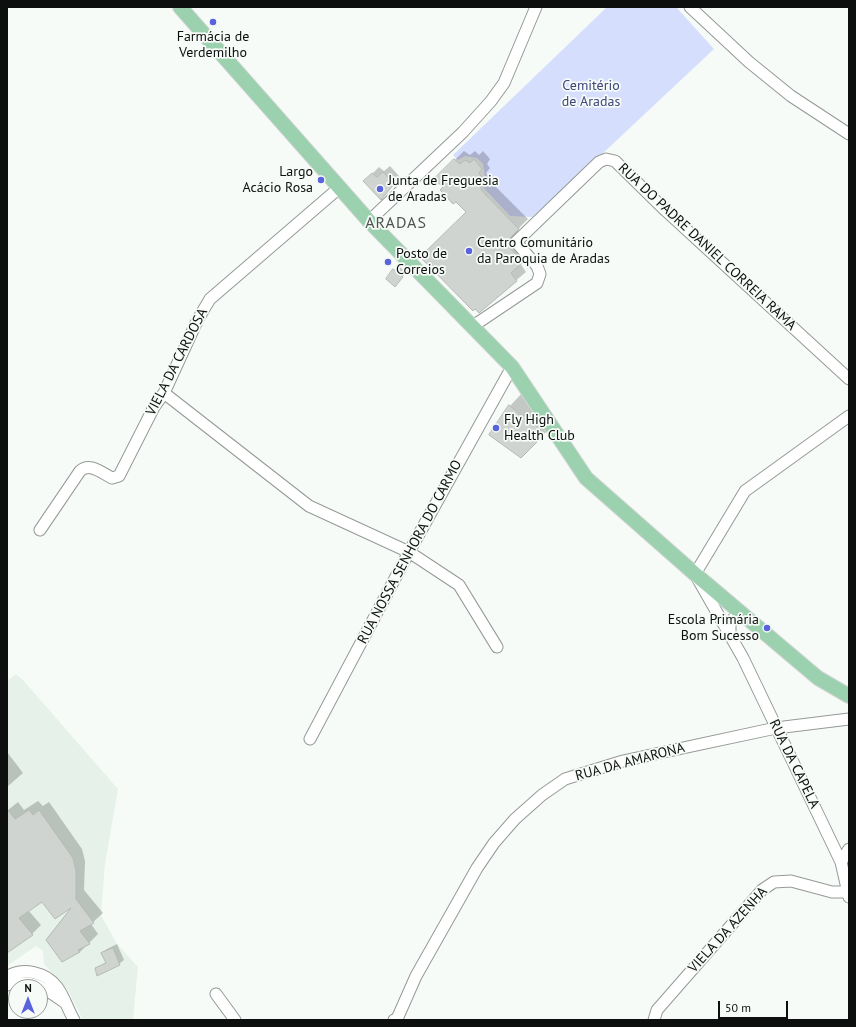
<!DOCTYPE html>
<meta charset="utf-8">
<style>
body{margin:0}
#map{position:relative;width:856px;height:1027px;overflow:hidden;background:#f6fbf7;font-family:"PT Sans",sans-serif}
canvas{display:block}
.frame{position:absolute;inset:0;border:8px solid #0d0f0e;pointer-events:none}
.north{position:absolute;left:8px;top:979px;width:40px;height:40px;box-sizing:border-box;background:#f6fbf7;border:1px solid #999d9a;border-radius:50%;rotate:0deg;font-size:11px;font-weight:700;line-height:16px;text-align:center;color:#0d0f0e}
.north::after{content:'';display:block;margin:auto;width:14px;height:18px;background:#5963db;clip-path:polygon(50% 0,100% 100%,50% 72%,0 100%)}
.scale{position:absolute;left:718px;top:1001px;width:70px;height:18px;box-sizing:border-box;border:2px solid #0d0f0e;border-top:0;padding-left:5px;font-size:12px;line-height:14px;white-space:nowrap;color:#0d0f0e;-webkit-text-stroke:3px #f6fbf7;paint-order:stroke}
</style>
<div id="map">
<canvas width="856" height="1027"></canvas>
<div class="frame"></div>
<div class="north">N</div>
<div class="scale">50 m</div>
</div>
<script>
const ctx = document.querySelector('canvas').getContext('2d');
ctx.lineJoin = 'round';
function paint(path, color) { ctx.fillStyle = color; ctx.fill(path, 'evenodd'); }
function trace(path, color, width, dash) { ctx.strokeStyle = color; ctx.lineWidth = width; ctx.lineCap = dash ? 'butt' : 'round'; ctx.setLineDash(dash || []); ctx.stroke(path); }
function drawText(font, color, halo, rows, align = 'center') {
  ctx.font = font + ' "PT Sans",sans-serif'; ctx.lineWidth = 3.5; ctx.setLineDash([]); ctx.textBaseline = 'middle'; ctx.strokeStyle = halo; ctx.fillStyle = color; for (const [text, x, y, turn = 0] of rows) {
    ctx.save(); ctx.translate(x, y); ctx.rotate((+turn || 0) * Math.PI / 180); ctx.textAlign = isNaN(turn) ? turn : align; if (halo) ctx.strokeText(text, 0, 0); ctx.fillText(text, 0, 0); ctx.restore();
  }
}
const built = new Path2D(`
 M 16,674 L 23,680 L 118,789 L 105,864 L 101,915 L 117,944 L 138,967 L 133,1020 L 83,1020 L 67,989 L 44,964 L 43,951 L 36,946 L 7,966 L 7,681 Z`);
const green = new Path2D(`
 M 607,7 L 676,7 L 714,49 L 601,155 L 532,217 L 510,216 L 481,185 L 485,178 L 483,164 L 477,158 L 465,156 L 458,160 L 453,155 Z`);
const shadow = new Path2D(`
 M 464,151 L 470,155 L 475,151 L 479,155 L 483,151 L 490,159 L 487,164 L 490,168 L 486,173 L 492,183 L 528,219 L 520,227 L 516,235 L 531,252 L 520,263 L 526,272 L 479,312 L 467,212 L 435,179 Z
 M 390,166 L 400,177 L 381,199 L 371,175 L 379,167 L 384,171 Z
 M 398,266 L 407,272 L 399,281 L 387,279 Z
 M 523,392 L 539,402 L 554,416 L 547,424 L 550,428 L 521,457 L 510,406 Z
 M 7,752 L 23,773 L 7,787 Z
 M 38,801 L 43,806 L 49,802 L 82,849 L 85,861 L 84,890 L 103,913 L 91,924 L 98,934 L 80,952 L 62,961 L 74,904 L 42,901 L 28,910 L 41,925 L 32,934 L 7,952 L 7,808 L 8,810 L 18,802 L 24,810 Z
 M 117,944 L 124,960 L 119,964 L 96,969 L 106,962 L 102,953 L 107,949 Z`);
const building = new Path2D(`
 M 454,159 L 460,164 L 465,160 L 470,163 L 474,159 L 482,169 L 479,173 L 482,178 L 477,182 L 483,192 L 519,229 L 511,237 L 507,245 L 523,262 L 511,273 L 517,281 L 479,313 L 475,309 L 473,311 L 420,257 L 466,212 L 456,202 L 453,204 L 440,190 L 443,187 L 434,179 Z
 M 383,172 L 394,184 L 381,200 L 363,181 L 372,173 L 377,177 Z
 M 393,269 L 403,277 L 395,287 L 386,279 Z
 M 509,405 L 523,417 L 524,415 L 541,430 L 534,439 L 537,442 L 521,458 L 489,435 Z
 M 7,809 L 15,819 L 29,810 L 33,815 L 39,810 L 73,858 L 76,871 L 76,899 L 94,923 L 80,931 L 90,944 L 78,950 L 80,952 L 62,962 L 46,940 L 71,908 L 55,919 L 42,902 L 19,918 L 33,935 L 7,953 Z
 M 113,948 L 120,965 L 97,976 L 95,968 L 106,963 L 101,953 Z`);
const minor = new Path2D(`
 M 690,7 L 749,62 L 791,96 L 849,134
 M 369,221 L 463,132 L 491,101 L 504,83 L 536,7
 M 473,326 L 537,283 L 540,274 L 537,266 L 516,242 L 599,162 L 606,159 L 615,161 L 665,210 L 849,379
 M 164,393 L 309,506 L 409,552 L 459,585 L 497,647
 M 849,416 L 745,491 L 695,574 L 743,658 L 841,862 L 849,897
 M 40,530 L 80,471 C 90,462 102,473 112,478 L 119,476 L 154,407 L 164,393 L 198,319 L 210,299 L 339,188
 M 730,635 L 730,624 L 733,619 L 746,617
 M 310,739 L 409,552 L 512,367
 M 841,862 L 849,849
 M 7,977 C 22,966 47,973 57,987 C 64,996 68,1010 74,1020
 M 7,985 C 30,977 46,989 64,1002
 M 216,994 L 235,1020
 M 394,1020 L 397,1019 L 416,976 L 477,868 L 494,843 L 515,819 L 542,795 L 565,779 L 623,761 L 692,746 L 776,728 L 849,719
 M 654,1020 L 657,1010 L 762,890 L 774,882 L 791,881 L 832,892 L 848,892`);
const major = new Path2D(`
 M 180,7 L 369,221 L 512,367 L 586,478 L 695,574 L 818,678 L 849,696`);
const markers = [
 [213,22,4,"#5963db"],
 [321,180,4,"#5963db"],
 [380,189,4,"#5963db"],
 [469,251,4,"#5963db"],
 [388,262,4,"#5963db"],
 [496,428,4,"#5963db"],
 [767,628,4,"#5963db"]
];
const poiNames = [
 ["Farmácia de",213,37,"center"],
 ["Verdemilho",213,53,"center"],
 ["Largo",313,172,"right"],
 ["Acácio Rosa",313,188,"right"],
 ["Junta de Freguesia",388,181],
 ["de Aradas",388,197],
 ["Centro Comunitário",477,243],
 ["da Paroquia de Aradas",477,259],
 ["Posto de",396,254],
 ["Correios",396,270],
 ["Fly High",504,420],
 ["Health Club",504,436],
 ["Escola Primária",759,620,"right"],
 ["Bom Sucesso",759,636,"right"]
];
const parkNames = [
 ["Cemitério",591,86],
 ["de Aradas",591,102]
];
const streetNames = [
 ["RUA DO PADRE DANIEL CORREIA RAMA",707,247,43],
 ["VIELA DA CARDOSA",177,362,-63],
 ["RUA NOSSA SENHORA DO CARMO",410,552,-62],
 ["RUA DA AMARONA",630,762,-15],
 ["RUA DA CAPELA",794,764,64],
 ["VIELA DA AZENHA",728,930,-48]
];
const quarterNames = [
 ["ARADAS",396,223]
];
paint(built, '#e6f2e9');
paint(green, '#d6defe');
paint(shadow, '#0003');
paint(building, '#cfd4d0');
trace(building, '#b5bab7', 1);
trace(minor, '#959a96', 13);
trace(major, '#d3d4d4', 16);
trace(minor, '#fff', 11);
trace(major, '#9bd1ae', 14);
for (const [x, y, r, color] of markers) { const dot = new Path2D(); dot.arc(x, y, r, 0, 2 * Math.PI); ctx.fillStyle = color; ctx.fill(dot); trace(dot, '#f6fbf7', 1.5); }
drawText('14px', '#0d0f0e', '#f6fbf7', poiNames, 'left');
drawText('14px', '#3e467b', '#f6fbf7', parkNames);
drawText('14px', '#0d0f0e', '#f6fbf7', streetNames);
ctx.letterSpacing = '1px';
drawText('16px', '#4f5350', '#f6fbf7', quarterNames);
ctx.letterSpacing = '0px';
</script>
